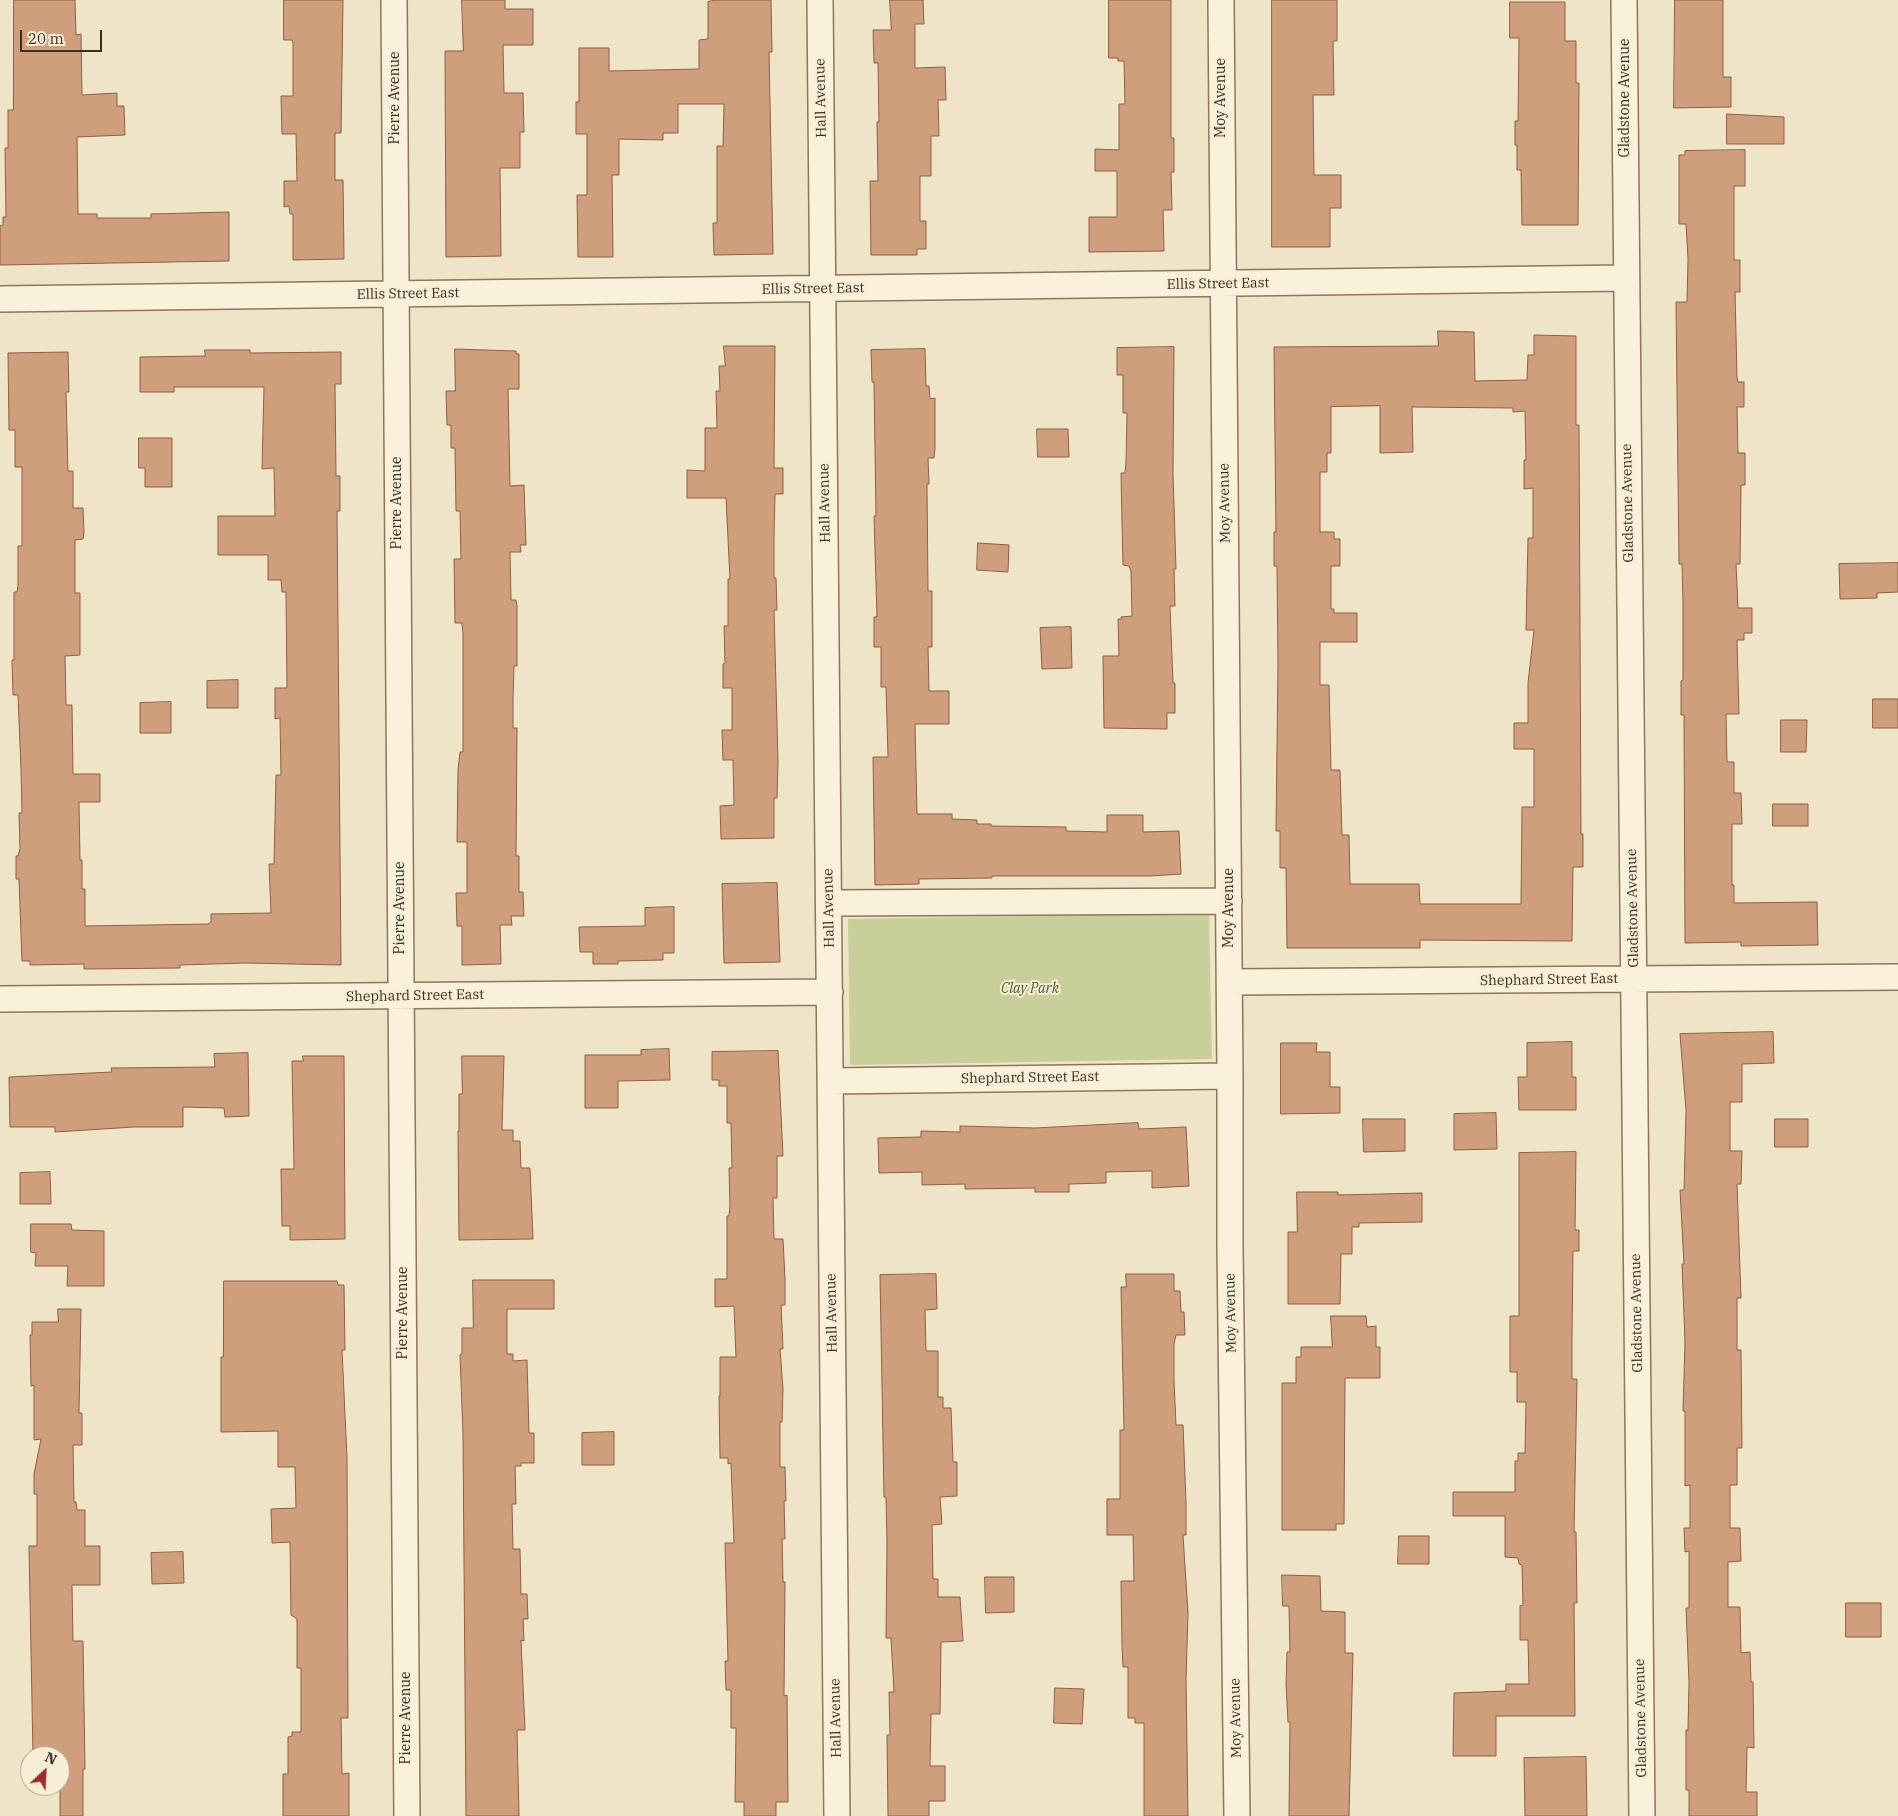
<!DOCTYPE html>
<style>
body{margin:0}
#map{position:relative;width:1898px;height:1816px;overflow:hidden;background:#f0e4c8;font-family:"IBM Plex Serif",serif}
canvas{display:block}
.north{position:absolute;left:20px;top:1746px;width:50px;height:50px;box-sizing:border-box;background:#f7eed8;border:1px solid #ada18e;border-radius:50%;rotate:25deg;font-size:14px;font-weight:700;line-height:20px;text-align:center;color:#3d2e20}
.north::after{content:'';display:block;margin:auto;width:18px;height:22px;background:#9e2a2b;clip-path:polygon(50% 0,100% 100%,50% 72%,0 100%)}
.scale{position:absolute;left:20px;top:30px;width:82px;height:22px;box-sizing:border-box;border:2px solid #3d2e20;border-top:0;padding-left:6px;font-size:15px;line-height:18px;white-space:nowrap;color:#3d2e20;-webkit-text-stroke:4px #f7eed8;paint-order:stroke}
</style>
<div id="map">
<canvas width="1898" height="1816"></canvas>
<div class="north">N</div>
<div class="scale">20 m</div>
</div>
<script>
const ctx = document.querySelector('canvas').getContext('2d');
ctx.lineJoin = 'round';
function paint(path, color) { ctx.fillStyle = color; ctx.fill(path, 'evenodd'); }
function trace(path, color, width, dash) { ctx.strokeStyle = color; ctx.lineWidth = width; ctx.lineCap = dash ? 'butt' : 'round'; ctx.setLineDash(dash || []); ctx.stroke(path); }
function drawText(font, color, halo, rows, align = 'center') {
  ctx.font = font + ' "IBM Plex Serif",serif'; ctx.lineWidth = 4; ctx.setLineDash([]); ctx.textBaseline = 'middle'; ctx.strokeStyle = halo; ctx.fillStyle = color; for (const [text, x, y, turn = 0] of rows) {
    ctx.save(); ctx.translate(x, y); ctx.rotate((+turn || 0) * Math.PI / 180); ctx.textAlign = isNaN(turn) ? turn : align; if (halo) ctx.strokeText(text, 0, 0); ctx.fillText(text, 0, 0); ctx.restore();
  }
}
const green = new Path2D(`
 M 1209,913 L 1212,1059 L 850,1065 L 848,919 Z`);
const building = new Path2D(`
 M 14,0 L 75,0 L 76,35 L 81,34 L 82,95 L 117,93 L 117,106 L 124,106 L 125,135 L 77,137 L 78,214 L 97,214 L 97,218 L 151,218 L 151,214 L 229,212 L 229,261 L 0,265 L 0,226 L 3,225 L 3,217 L 6,217 L 5,148 L 8,148 L 8,110 L 13,110 Z
 M 284,0 L 343,0 L 341,133 L 335,133 L 335,180 L 343,180 L 344,259 L 293,260 L 293,214 L 290,214 L 289,206 L 284,207 L 284,181 L 297,181 L 296,134 L 282,134 L 281,96 L 293,96 L 293,43 L 292,40 L 284,40 Z
 M 462,0 L 505,0 L 505,9 L 533,9 L 533,45 L 503,45 L 504,93 L 523,93 L 524,132 L 520,132 L 520,168 L 500,168 L 501,256 L 446,257 L 445,51 L 463,51 Z
 M 716,0 L 771,0 L 772,52 L 769,52 L 773,254 L 714,255 L 713,223 L 717,223 L 717,146 L 723,146 L 724,104 L 678,104 L 678,133 L 663,133 L 663,140 L 619,139 L 619,175 L 612,175 L 613,257 L 578,257 L 577,195 L 587,195 L 587,134 L 576,134 L 576,102 L 579,102 L 579,48 L 609,48 L 609,71 L 699,69 L 699,40 L 708,39 L 708,2 Z
 M 890,0 L 923,0 L 924,24 L 915,24 L 915,68 L 945,67 L 946,100 L 938,100 L 939,136 L 931,136 L 931,176 L 920,176 L 920,221 L 926,221 L 926,249 L 917,249 L 917,255 L 871,255 L 870,181 L 878,181 L 877,122 L 879,122 L 878,63 L 874,63 L 873,30 L 891,30 Z
 M 1109,0 L 1171,0 L 1171,138 L 1174,138 L 1174,172 L 1171,172 L 1172,210 L 1163,210 L 1164,251 L 1089,252 L 1089,217 L 1117,217 L 1117,171 L 1095,171 L 1095,149 L 1119,150 L 1119,104 L 1125,104 L 1124,61 L 1118,61 L 1118,58 L 1109,58 Z
 M 1272,0 L 1337,0 L 1337,41 L 1333,41 L 1334,95 L 1313,95 L 1314,175 L 1341,175 L 1341,208 L 1330,208 L 1330,247 L 1272,247 Z
 M 1675,0 L 1723,0 L 1723,77 L 1731,77 L 1731,107 L 1674,108 Z
 M 1510,2 L 1565,2 L 1565,41 L 1576,41 L 1576,83 L 1579,83 L 1578,225 L 1522,225 L 1521,170 L 1517,170 L 1517,145 L 1515,145 L 1515,121 L 1518,121 L 1519,38 L 1510,38 Z
 M 1727,114 L 1784,117 L 1784,144 L 1727,144 Z
 M 1745,150 L 1745,186 L 1734,186 L 1734,260 L 1740,260 L 1740,292 L 1735,292 L 1737,378 L 1738,382 L 1744,382 L 1744,407 L 1737,407 L 1738,453 L 1745,453 L 1745,485 L 1741,485 L 1740,564 L 1736,564 L 1738,608 L 1752,608 L 1752,633 L 1744,633 L 1744,640 L 1737,640 L 1739,714 L 1726,714 L 1727,762 L 1734,762 L 1734,793 L 1741,793 L 1742,824 L 1732,824 L 1732,885 L 1734,885 L 1734,903 L 1817,902 L 1818,945 L 1741,946 L 1741,942 L 1685,943 L 1684,715 L 1681,715 L 1681,681 L 1683,680 L 1683,602 L 1682,564 L 1679,564 L 1676,302 L 1687,302 L 1688,259 L 1686,224 L 1679,224 L 1679,155 L 1685,155 L 1685,151 Z
 M 1438,331 L 1474,332 L 1475,381 L 1527,380 L 1528,355 L 1534,355 L 1534,335 L 1576,336 L 1576,425 L 1579,425 L 1581,834 L 1583,834 L 1583,867 L 1573,867 L 1572,941 L 1420,940 L 1420,948 L 1287,948 L 1286,868 L 1280,868 L 1280,831 L 1276,831 L 1278,664 L 1277,566 L 1274,566 L 1274,532 L 1276,532 L 1274,347 L 1438,346 ZM 1380,406 L 1380,453 L 1413,452 L 1412,407 L 1513,408 L 1513,412 L 1525,411 L 1526,460 L 1524,460 L 1524,489 L 1533,488 L 1533,538 L 1528,538 L 1526,630 L 1534,630 L 1528,683 L 1528,723 L 1514,723 L 1514,749 L 1534,749 L 1534,807 L 1522,807 L 1521,904 L 1420,904 L 1419,884 L 1350,884 L 1349,835 L 1342,835 L 1340,770 L 1331,770 L 1329,685 L 1320,685 L 1320,642 L 1357,642 L 1357,613 L 1334,613 L 1334,609 L 1331,609 L 1331,566 L 1340,566 L 1340,539 L 1334,539 L 1334,532 L 1320,532 L 1320,472 L 1327,472 L 1327,453 L 1331,453 L 1331,407 Z
 M 724,346 L 775,346 L 774,468 L 783,468 L 783,494 L 775,494 L 774,536 L 774,578 L 776,578 L 777,610 L 774,610 L 778,762 L 777,798 L 774,798 L 774,838 L 721,839 L 720,806 L 734,805 L 733,760 L 723,760 L 722,730 L 732,730 L 732,688 L 723,688 L 723,664 L 725,663 L 724,626 L 728,626 L 728,579 L 730,579 L 726,498 L 687,498 L 687,470 L 705,471 L 705,428 L 717,428 L 716,391 L 720,391 L 719,366 L 725,366 Z
 M 1174,347 L 1173,474 L 1176,569 L 1174,569 L 1175,606 L 1170,606 L 1173,683 L 1175,683 L 1175,713 L 1167,713 L 1167,729 L 1104,728 L 1103,656 L 1119,656 L 1118,619 L 1122,619 L 1121,617 L 1132,616 L 1131,571 L 1129,566 L 1123,565 L 1122,523 L 1121,473 L 1125,473 L 1126,462 L 1127,413 L 1123,413 L 1123,375 L 1117,375 L 1117,348 Z
 M 455,349 L 516,351 L 516,354 L 519,354 L 519,389 L 508,389 L 510,486 L 524,485 L 526,545 L 520,545 L 521,552 L 510,552 L 511,600 L 516,600 L 517,606 L 517,666 L 514,666 L 513,699 L 513,728 L 517,728 L 516,856 L 519,856 L 519,892 L 523,892 L 524,916 L 511,916 L 512,925 L 500,925 L 501,964 L 462,965 L 462,926 L 457,926 L 456,893 L 467,893 L 467,842 L 457,842 L 458,770 L 460,752 L 463,752 L 463,634 L 462,623 L 455,623 L 454,559 L 461,559 L 460,511 L 456,511 L 455,448 L 451,448 L 451,425 L 447,425 L 446,391 L 455,391 Z
 M 925,349 L 926,386 L 929,386 L 930,399 L 935,398 L 935,448 L 934,458 L 928,458 L 929,484 L 927,484 L 928,591 L 932,591 L 932,647 L 928,647 L 929,691 L 949,691 L 949,724 L 915,724 L 917,814 L 952,814 L 952,819 L 977,820 L 977,824 L 991,824 L 991,826 L 1066,827 L 1066,831 L 1107,832 L 1107,815 L 1143,815 L 1143,832 L 1179,831 L 1181,874 L 1150,876 L 992,876 L 992,878 L 919,879 L 919,884 L 875,885 L 873,757 L 888,757 L 886,687 L 881,687 L 881,647 L 874,647 L 874,617 L 877,617 L 874,516 L 876,516 L 874,382 L 872,382 L 871,350 Z
 M 205,350 L 250,350 L 250,353 L 341,352 L 341,384 L 335,384 L 336,476 L 340,476 L 340,511 L 337,511 L 341,965 L 246,963 L 180,965 L 180,968 L 84,969 L 84,964 L 30,965 L 30,961 L 22,961 L 19,879 L 16,879 L 16,856 L 18,856 L 20,849 L 19,813 L 22,813 L 21,769 L 18,695 L 13,695 L 12,660 L 14,660 L 14,592 L 17,592 L 18,586 L 18,546 L 22,546 L 22,467 L 15,467 L 15,430 L 9,430 L 8,353 L 68,352 L 69,392 L 66,392 L 68,471 L 73,471 L 73,508 L 83,508 L 84,532 L 83,539 L 75,540 L 75,593 L 80,593 L 80,655 L 65,656 L 66,705 L 72,705 L 73,774 L 100,774 L 100,802 L 79,802 L 80,860 L 82,860 L 82,889 L 85,889 L 85,926 L 208,924 L 211,922 L 211,914 L 271,913 L 269,864 L 274,864 L 276,775 L 281,775 L 280,718 L 275,719 L 275,688 L 287,688 L 286,592 L 282,592 L 281,580 L 268,580 L 268,555 L 218,555 L 218,516 L 275,516 L 274,468 L 262,469 L 264,387 L 174,387 L 174,392 L 140,392 L 140,357 L 205,356 Z
 M 1037,429 L 1068,429 L 1069,457 L 1038,457 Z
 M 139,438 L 172,438 L 172,487 L 145,487 L 145,468 L 139,468 Z
 M 978,543 L 1009,545 L 1008,572 L 977,570 Z
 M 1898,563 L 1898,592 L 1877,593 L 1877,598 L 1840,599 L 1839,564 Z
 M 1071,627 L 1072,668 L 1042,669 L 1040,628 Z
 M 238,680 L 238,708 L 207,708 L 207,681 Z
 M 1873,699 L 1898,699 L 1898,728 L 1873,728 Z
 M 171,702 L 171,733 L 140,733 L 140,703 Z
 M 1781,720 L 1807,720 L 1806,752 L 1781,752 Z
 M 1773,804 L 1808,804 L 1808,826 L 1773,826 Z
 M 777,883 L 780,962 L 724,963 L 722,884 Z
 M 674,907 L 674,953 L 663,953 L 663,960 L 618,961 L 618,964 L 593,964 L 593,952 L 580,952 L 579,927 L 645,926 L 645,908 Z
 M 1773,1032 L 1774,1063 L 1742,1064 L 1742,1102 L 1730,1102 L 1730,1151 L 1742,1151 L 1741,1184 L 1737,1184 L 1741,1298 L 1737,1298 L 1737,1350 L 1741,1350 L 1742,1448 L 1737,1448 L 1737,1485 L 1730,1485 L 1730,1528 L 1740,1528 L 1741,1561 L 1728,1562 L 1728,1607 L 1740,1607 L 1741,1653 L 1750,1652 L 1751,1682 L 1753,1682 L 1754,1748 L 1747,1747 L 1746,1792 L 1757,1792 L 1757,1816 L 1689,1816 L 1689,1790 L 1686,1790 L 1686,1730 L 1688,1730 L 1689,1682 L 1686,1608 L 1689,1608 L 1689,1551 L 1685,1552 L 1684,1528 L 1690,1528 L 1690,1485 L 1685,1486 L 1685,1411 L 1683,1411 L 1685,1342 L 1682,1264 L 1684,1264 L 1680,1190 L 1684,1190 L 1686,1110 L 1680,1034 Z
 M 1572,1042 L 1572,1077 L 1576,1077 L 1576,1110 L 1519,1110 L 1518,1077 L 1527,1077 L 1527,1043 Z
 M 1281,1043 L 1317,1043 L 1316,1052 L 1330,1052 L 1330,1087 L 1340,1087 L 1340,1113 L 1281,1114 Z
 M 669,1049 L 670,1080 L 618,1081 L 618,1108 L 585,1108 L 585,1055 L 641,1055 L 641,1050 Z
 M 778,1051 L 783,1156 L 777,1156 L 777,1198 L 773,1198 L 774,1239 L 783,1239 L 785,1279 L 785,1305 L 781,1305 L 783,1349 L 780,1349 L 783,1389 L 782,1422 L 780,1422 L 780,1467 L 785,1467 L 786,1501 L 784,1501 L 785,1539 L 782,1539 L 783,1582 L 785,1582 L 784,1696 L 787,1695 L 788,1802 L 776,1802 L 776,1816 L 744,1816 L 744,1802 L 735,1802 L 736,1728 L 731,1728 L 731,1690 L 726,1690 L 725,1661 L 728,1661 L 725,1543 L 734,1543 L 731,1463 L 728,1464 L 728,1458 L 720,1458 L 719,1396 L 720,1396 L 720,1357 L 736,1357 L 734,1306 L 715,1307 L 715,1279 L 727,1279 L 727,1216 L 729,1216 L 730,1205 L 729,1168 L 732,1168 L 731,1123 L 727,1123 L 727,1086 L 719,1086 L 719,1080 L 712,1080 L 712,1052 Z
 M 248,1053 L 249,1116 L 225,1117 L 224,1108 L 183,1107 L 183,1127 L 134,1127 L 55,1132 L 55,1127 L 10,1127 L 9,1077 L 112,1072 L 111,1068 L 215,1067 L 214,1054 Z
 M 303,1056 L 344,1056 L 345,1239 L 290,1240 L 290,1226 L 282,1226 L 281,1169 L 294,1169 L 292,1061 L 303,1061 Z
 M 462,1056 L 504,1056 L 502,1130 L 513,1130 L 513,1141 L 520,1141 L 521,1168 L 530,1168 L 533,1239 L 459,1240 L 458,1131 L 459,1131 L 459,1094 L 462,1094 Z
 M 1496,1113 L 1497,1149 L 1454,1150 L 1454,1114 Z
 M 1363,1119 L 1405,1119 L 1405,1151 L 1364,1152 Z
 M 1775,1119 L 1808,1119 L 1808,1147 L 1775,1147 Z
 M 1138,1123 L 1139,1129 L 1186,1127 L 1189,1186 L 1152,1188 L 1152,1171 L 1106,1172 L 1106,1183 L 1069,1184 L 1069,1192 L 1035,1192 L 1035,1188 L 965,1189 L 965,1184 L 922,1185 L 922,1172 L 879,1173 L 878,1138 L 921,1137 L 921,1131 L 960,1132 L 960,1126 L 1035,1128 Z
 M 1576,1152 L 1575,1230 L 1579,1230 L 1579,1251 L 1573,1251 L 1572,1337 L 1572,1379 L 1577,1379 L 1574,1532 L 1576,1532 L 1577,1603 L 1574,1603 L 1575,1716 L 1496,1716 L 1496,1756 L 1453,1756 L 1454,1693 L 1506,1691 L 1506,1684 L 1529,1684 L 1528,1640 L 1520,1640 L 1520,1606 L 1523,1605 L 1522,1565 L 1519,1564 L 1518,1558 L 1505,1557 L 1505,1516 L 1453,1516 L 1453,1492 L 1515,1492 L 1515,1461 L 1518,1461 L 1518,1453 L 1525,1453 L 1526,1402 L 1517,1402 L 1517,1372 L 1510,1372 L 1510,1316 L 1519,1316 L 1519,1153 Z
 M 50,1172 L 51,1204 L 20,1204 L 20,1173 Z
 M 1297,1192 L 1338,1192 L 1338,1195 L 1422,1193 L 1422,1222 L 1359,1223 L 1359,1227 L 1352,1227 L 1352,1254 L 1341,1254 L 1340,1304 L 1288,1304 L 1288,1232 L 1297,1232 Z
 M 31,1224 L 71,1224 L 72,1230 L 104,1231 L 104,1286 L 67,1286 L 68,1266 L 35,1266 L 36,1253 L 31,1252 Z
 M 936,1274 L 937,1309 L 925,1310 L 926,1351 L 938,1351 L 938,1397 L 943,1397 L 943,1408 L 951,1408 L 953,1462 L 957,1462 L 957,1496 L 940,1497 L 942,1524 L 932,1525 L 933,1579 L 938,1579 L 938,1597 L 960,1597 L 963,1641 L 941,1642 L 940,1714 L 931,1714 L 930,1766 L 945,1766 L 945,1801 L 929,1801 L 929,1816 L 888,1816 L 887,1735 L 890,1735 L 889,1692 L 894,1692 L 891,1638 L 886,1638 L 887,1542 L 886,1497 L 884,1497 L 880,1275 Z
 M 1126,1274 L 1174,1274 L 1174,1291 L 1180,1291 L 1181,1312 L 1184,1312 L 1185,1335 L 1176,1335 L 1174,1344 L 1174,1380 L 1176,1425 L 1183,1425 L 1186,1503 L 1186,1535 L 1183,1535 L 1188,1613 L 1186,1680 L 1188,1816 L 1144,1816 L 1144,1723 L 1135,1723 L 1135,1718 L 1128,1718 L 1128,1667 L 1123,1667 L 1122,1646 L 1121,1581 L 1134,1581 L 1133,1535 L 1107,1535 L 1107,1499 L 1120,1499 L 1120,1430 L 1124,1430 L 1121,1287 L 1126,1287 Z
 M 473,1280 L 554,1280 L 554,1309 L 507,1309 L 507,1354 L 513,1354 L 513,1361 L 527,1360 L 529,1433 L 534,1433 L 534,1463 L 521,1463 L 521,1466 L 515,1466 L 516,1504 L 512,1504 L 513,1549 L 520,1549 L 521,1594 L 527,1594 L 528,1619 L 523,1619 L 524,1641 L 521,1640 L 525,1730 L 517,1730 L 519,1816 L 466,1816 L 463,1434 L 460,1355 L 462,1354 L 462,1328 L 473,1328 Z
 M 224,1281 L 337,1281 L 338,1285 L 344,1285 L 345,1350 L 342,1350 L 347,1458 L 348,1718 L 341,1718 L 342,1774 L 349,1773 L 349,1816 L 283,1816 L 283,1774 L 288,1774 L 288,1737 L 292,1736 L 292,1732 L 301,1732 L 301,1668 L 297,1668 L 297,1619 L 291,1615 L 290,1542 L 272,1543 L 271,1509 L 296,1508 L 295,1467 L 278,1467 L 278,1431 L 221,1432 L 221,1357 L 223,1357 Z
 M 58,1309 L 81,1309 L 79,1413 L 82,1413 L 82,1445 L 73,1445 L 74,1502 L 76,1502 L 77,1510 L 85,1510 L 85,1546 L 100,1546 L 100,1585 L 72,1585 L 73,1641 L 83,1641 L 85,1769 L 83,1769 L 83,1816 L 60,1816 L 60,1756 L 33,1756 L 29,1546 L 37,1546 L 37,1494 L 34,1494 L 34,1474 L 41,1439 L 34,1440 L 34,1385 L 31,1386 L 30,1335 L 32,1335 L 32,1322 L 58,1322 Z
 M 1331,1316 L 1366,1316 L 1367,1327 L 1376,1326 L 1376,1347 L 1380,1347 L 1380,1378 L 1345,1378 L 1344,1524 L 1336,1524 L 1336,1530 L 1282,1530 L 1282,1383 L 1296,1383 L 1296,1357 L 1301,1357 L 1301,1347 L 1332,1347 Z
 M 614,1432 L 614,1465 L 582,1465 L 582,1433 Z
 M 1399,1536 L 1429,1536 L 1429,1564 L 1398,1564 Z
 M 183,1552 L 184,1583 L 152,1584 L 151,1553 Z
 M 1282,1575 L 1320,1576 L 1321,1611 L 1345,1612 L 1345,1653 L 1353,1653 L 1349,1816 L 1289,1816 L 1290,1722 L 1288,1722 L 1286,1683 L 1287,1652 L 1290,1652 L 1289,1606 L 1283,1606 Z
 M 985,1577 L 1014,1577 L 1014,1612 L 986,1613 Z
 M 1846,1603 L 1881,1603 L 1881,1637 L 1846,1637 Z
 M 1055,1688 L 1084,1689 L 1082,1724 L 1054,1723 Z
 M 1586,1757 L 1587,1816 L 1525,1816 L 1524,1758 Z`);
const minor = new Path2D(`
 M 394,0 L 407,1816
 M 820,0 L 837,1816
 M 1221,0 L 1230,1076 L 1230,1247 L 1237,1816
 M 1624,0 L 1642,1816
 M 0,299 L 1625,278
 M 829,903 L 1229,901
 M 1230,982 L 1898,977
 M 0,999 L 830,992
 M 830,1081 L 1230,1076`);
const streetNames = [
 ["Pierre Avenue",395,98,-90],
 ["Hall Avenue",821,98,-91],
 ["Moy Avenue",1221,98,-90],
 ["Gladstone Avenue",1625,98,-90],
 ["Ellis Street East",1218,284,-1],
 ["Ellis Street East",813,289,-1],
 ["Ellis Street East",408,294,-1],
 ["Pierre Avenue",397,503,-90],
 ["Hall Avenue",825,503,-91],
 ["Moy Avenue",1225,503,-91],
 ["Gladstone Avenue",1628,503,-91],
 ["Pierre Avenue",400,908,-90],
 ["Hall Avenue",829,908,-91],
 ["Moy Avenue",1229,908,-90],
 ["Gladstone Avenue",1633,908,-91],
 ["Shephard Street East",1549,980,-1],
 ["Shephard Street East",415,996,-1],
 ["Shephard Street East",1030,1078,-1],
 ["Pierre Avenue",403,1313,-90],
 ["Hall Avenue",832,1313,-91],
 ["Moy Avenue",1231,1313,-91],
 ["Gladstone Avenue",1637,1313,-91],
 ["Pierre Avenue",406,1718,-90],
 ["Hall Avenue",836,1718,-91],
 ["Moy Avenue",1236,1718,-91],
 ["Gladstone Avenue",1641,1718,-91]
];
const parkNames = [
 ["Clay Park",1030,989]
];
paint(green, '#c9cf9b');
paint(building, '#cf9f7d');
trace(building, '#8d5f41', 1);
trace(minor, '#8d765c', 28);
trace(minor, '#faf1dc', 25);
drawText('14px', '#3d2e20', '#f7eed8', streetNames);
drawText('italic 14px', '#4d5a26', '#f7eed8', parkNames);
</script>
